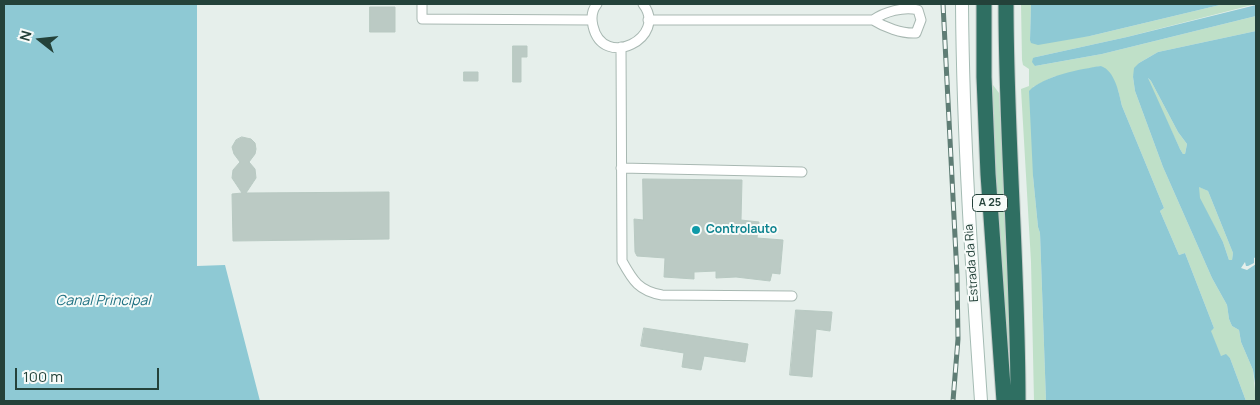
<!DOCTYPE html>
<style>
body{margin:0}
#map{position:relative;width:1260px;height:405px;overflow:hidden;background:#e6efeb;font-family:Manrope,sans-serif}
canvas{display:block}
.frame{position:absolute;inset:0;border:5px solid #24423a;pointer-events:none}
.north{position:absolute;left:15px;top:15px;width:50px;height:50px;-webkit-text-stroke:4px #f7fbf9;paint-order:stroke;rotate:286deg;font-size:14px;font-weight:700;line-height:20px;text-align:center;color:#24423a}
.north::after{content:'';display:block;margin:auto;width:18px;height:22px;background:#24423a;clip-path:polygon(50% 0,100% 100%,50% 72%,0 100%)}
.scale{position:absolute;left:15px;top:368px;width:144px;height:22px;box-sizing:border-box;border:2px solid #24423a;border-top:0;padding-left:6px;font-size:15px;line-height:18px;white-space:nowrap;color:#24423a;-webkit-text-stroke:4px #f7fbf9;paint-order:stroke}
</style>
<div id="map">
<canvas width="1260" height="405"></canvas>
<div class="frame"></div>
<div class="north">N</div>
<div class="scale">100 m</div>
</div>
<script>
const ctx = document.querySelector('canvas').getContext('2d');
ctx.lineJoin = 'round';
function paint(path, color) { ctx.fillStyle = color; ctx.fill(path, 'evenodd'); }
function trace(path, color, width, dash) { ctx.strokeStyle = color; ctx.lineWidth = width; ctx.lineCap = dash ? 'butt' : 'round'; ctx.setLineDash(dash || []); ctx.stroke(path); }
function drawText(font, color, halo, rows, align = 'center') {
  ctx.font = font + ' Manrope,sans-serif'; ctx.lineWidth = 4; ctx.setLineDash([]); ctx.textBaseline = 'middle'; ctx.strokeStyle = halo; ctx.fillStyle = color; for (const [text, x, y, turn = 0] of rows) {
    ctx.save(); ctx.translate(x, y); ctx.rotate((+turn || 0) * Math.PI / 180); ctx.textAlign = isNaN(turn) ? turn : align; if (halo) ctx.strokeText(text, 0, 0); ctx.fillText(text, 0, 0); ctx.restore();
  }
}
const green = new Path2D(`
 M 1021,4 L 1031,4 L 1030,40 L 1090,36 L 1224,4 L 1256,4 L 1127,37 L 1036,57 L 1035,66 L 1102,54 L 1256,16 L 1256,31 L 1158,52 L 1139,63 L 1133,77 L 1135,91 L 1163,167 L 1212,278 L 1227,305 L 1229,319 L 1232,326 L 1239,330 L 1241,342 L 1253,370 L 1256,401 L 1246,401 L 1230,358 L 1226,355 L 1221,357 L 1210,330 L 1214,328 L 1185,253 L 1179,255 L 1160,211 L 1164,208 L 1122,106 L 1118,90 L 1101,66 L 1053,77 L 1033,87 L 1033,176 L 1038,227 L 1040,233 L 1046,401 L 1034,401 L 1031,262 L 1021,89 L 1029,86 L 1029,69 L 1023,65 L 1022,60 Z
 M 1146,77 L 1151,81 L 1178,132 L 1187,144 L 1185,154 L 1183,154 L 1180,149 Z
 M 993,85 L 999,93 L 1009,294 L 1011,401 L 990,93 Z
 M 1198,186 L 1208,191 L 1233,253 L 1232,260 L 1229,260 L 1223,242 L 1199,198 Z`);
const water = new Path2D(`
 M 4,4 L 197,4 L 197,266 L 225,265 L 260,401 L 4,401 Z
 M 694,4 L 875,4 L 871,5 Z
 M 1031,4 L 1224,4 L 1090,36 L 1038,45 L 1031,43 L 1030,40 Z
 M 1256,5 L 1256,16 L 1102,54 L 1035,66 L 1032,62 L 1033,58 L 1036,57 L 1127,37 Z
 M 1256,31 L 1256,257 L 1254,258 L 1254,263 L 1248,266 L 1246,266 L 1245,262 L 1241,268 L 1247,270 L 1256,264 L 1256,390 L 1253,370 L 1241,342 L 1239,330 L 1232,326 L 1229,319 L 1227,305 L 1212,278 L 1163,167 L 1135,91 L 1133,77 L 1134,68 L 1139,63 L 1158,52 ZM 1148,78 L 1151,81 L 1178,132 L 1187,144 L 1185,154 L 1183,154 L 1180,149 ZM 1199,187 L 1208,191 L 1233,253 L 1232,260 L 1229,260 L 1223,242 L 1200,198 Z
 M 1101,66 C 1115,71 1119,93 1122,106 L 1164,208 L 1160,211 L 1179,255 L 1185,253 L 1214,328 L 1211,331 L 1221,356 L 1226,354 L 1230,358 L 1246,401 L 1046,401 L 1040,233 L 1038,227 L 1033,176 L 1029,91 C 1043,76 1081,69 1101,66 Z`);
const building = new Path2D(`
 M 370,7 L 395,7 L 395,32 L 370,32 Z
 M 513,46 L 527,46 L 527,57 L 521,57 L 521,82 L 513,82 Z
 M 464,72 L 478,72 L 478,81 L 464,81 Z
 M 242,137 L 251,139 L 255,143 L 256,149 L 255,154 L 249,162 L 255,169 L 256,178 L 246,193 L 389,192 L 389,239 L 233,241 L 232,194 L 242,193 L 232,178 L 233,170 L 240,162 L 234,154 L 232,147 L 236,140 Z
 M 643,179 L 742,180 L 741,220 L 759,222 L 757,238 L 783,240 L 780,274 L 772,273 L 770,281 L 736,277 L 716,278 L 716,271 L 694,272 L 694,279 L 664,277 L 665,258 L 637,256 L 635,252 L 634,219 L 643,220 Z
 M 796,310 L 832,312 L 830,331 L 816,329 L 812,377 L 790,375 Z
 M 644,328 L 748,344 L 745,362 L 704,356 L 701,370 L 682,367 L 684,353 L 641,346 Z`);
const street = new Path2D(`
 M 422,4 L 422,19 L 592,20
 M 597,4 C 592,10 591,18 593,26 C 603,71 669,37 643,4
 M 648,20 L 873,20 C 884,27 902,34 916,33 L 921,20 L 918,10 C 904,6 884,12 873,20
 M 621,47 L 622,261 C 633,281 639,291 662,295 L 792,296
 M 621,168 L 802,172`);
const secondary = new Path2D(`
 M 962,4 C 963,137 972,269 981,401`);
const highway = new Path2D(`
 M 984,4 L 984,77 L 988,174 L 1004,401
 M 1006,4 C 1006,136 1018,269 1018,401`);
const rail = new Path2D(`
 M 943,4 L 957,275 L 958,339 L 953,401`);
const markers = [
 [696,230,5,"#0f9aa8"]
];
const shields = [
 [990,203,35]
];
const shieldNames = [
 ["A 25",990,203]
];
const cultureNames = [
 ["Controlauto",706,230]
];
const streetNames = [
 ["Estrada da Ria",972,263,-94]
];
const waterNames = [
 ["Canal Principal",103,301]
];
paint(green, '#bfe0c8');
paint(water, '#8ec9d4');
paint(building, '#bbcac4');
trace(building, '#b8c9c2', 1);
trace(street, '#a8b8b2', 11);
trace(secondary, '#a4bbb3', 14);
trace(highway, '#c2cac8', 17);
trace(street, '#fff', 9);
trace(secondary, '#fff', 12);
trace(highway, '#2f6f62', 15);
trace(rail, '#5f7d75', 5);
trace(rail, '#f7fbf9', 3, [9]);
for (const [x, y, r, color] of markers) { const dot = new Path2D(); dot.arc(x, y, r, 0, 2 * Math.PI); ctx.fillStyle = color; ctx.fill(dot); trace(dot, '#f7fbf9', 2); }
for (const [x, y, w] of shields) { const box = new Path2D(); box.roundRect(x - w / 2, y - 8.5, w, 17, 4); ctx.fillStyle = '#f7fbf9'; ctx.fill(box); trace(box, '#24423a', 1); }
drawText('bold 11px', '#24423a', null, shieldNames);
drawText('bold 12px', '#0d838f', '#f7fbf9', cultureNames, 'left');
drawText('12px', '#24423a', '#f7fbf9', streetNames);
drawText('italic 14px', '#1c6f80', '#f7fbf9', waterNames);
</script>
